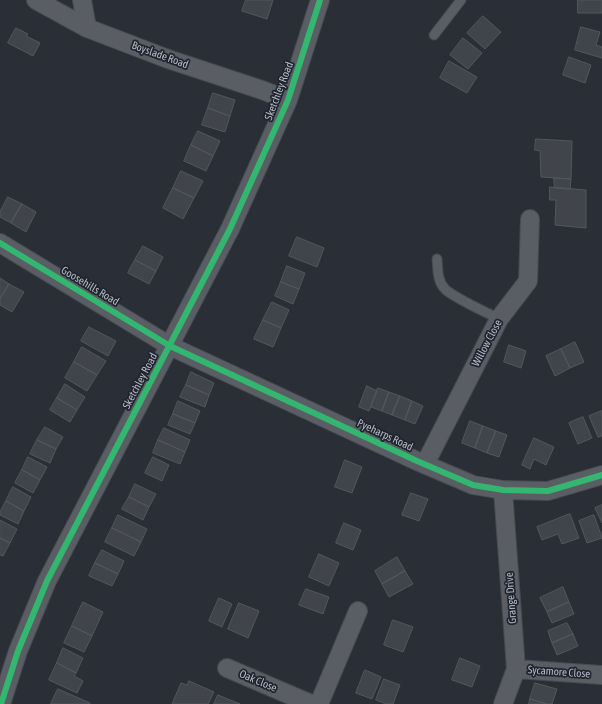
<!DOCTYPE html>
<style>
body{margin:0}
canvas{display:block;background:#2a2e36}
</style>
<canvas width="602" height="704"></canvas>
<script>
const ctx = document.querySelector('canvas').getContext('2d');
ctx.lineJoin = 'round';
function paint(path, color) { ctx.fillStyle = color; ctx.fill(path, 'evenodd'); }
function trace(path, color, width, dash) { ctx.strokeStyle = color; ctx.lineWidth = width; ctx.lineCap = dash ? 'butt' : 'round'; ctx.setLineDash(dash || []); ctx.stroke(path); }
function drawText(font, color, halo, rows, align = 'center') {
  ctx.font = font + ' "Asap Condensed",sans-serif'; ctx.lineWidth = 3.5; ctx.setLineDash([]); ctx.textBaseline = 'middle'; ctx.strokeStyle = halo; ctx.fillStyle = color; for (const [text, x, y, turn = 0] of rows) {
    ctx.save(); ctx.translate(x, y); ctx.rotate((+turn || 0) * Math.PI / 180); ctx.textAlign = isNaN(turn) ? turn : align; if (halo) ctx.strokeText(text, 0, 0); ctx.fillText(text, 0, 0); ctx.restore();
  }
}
const building = new Path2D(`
 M 246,0 L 273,0 L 267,19 L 242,11 Z
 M 578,0 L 602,0 L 602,13 L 578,13 Z
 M 483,16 L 501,32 L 485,49 L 467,33 Z
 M 581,27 L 600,32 L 596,45 L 602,47 L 602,58 L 575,50 Z
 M 16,28 L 28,34 L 26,36 L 40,43 L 33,56 L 8,43 Z
 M 463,38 L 482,53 L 468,69 L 450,55 Z
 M 569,57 L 591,65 L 585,83 L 563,75 Z
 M 449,61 L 477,77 L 467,93 L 440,78 Z
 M 213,93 L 235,100 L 230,116 L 208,108 Z
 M 208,108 L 230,116 L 225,132 L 202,125 Z
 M 198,131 L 220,141 L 213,156 L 191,145 Z
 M 536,139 L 572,141 L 571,179 L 541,177 L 540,151 L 535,150 Z
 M 191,145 L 213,156 L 206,171 L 184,161 Z
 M 181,171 L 203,181 L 194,198 L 173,188 Z
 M 554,178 L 571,179 L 570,189 L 555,188 Z
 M 550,187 L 586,190 L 586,228 L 555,225 L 556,200 L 550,200 Z
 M 173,188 L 194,198 L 183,219 L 163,208 Z
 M 8,197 L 22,204 L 11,223 L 0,217 L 0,212 Z
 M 22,204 L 36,212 L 26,232 L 11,223 Z
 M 297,237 L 324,248 L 317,267 L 289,256 Z
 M 143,246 L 163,257 L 156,271 L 135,260 Z
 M 135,260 L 156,271 L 149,284 L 128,273 Z
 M 287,266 L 305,273 L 299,289 L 281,282 Z
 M 0,278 L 9,284 L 0,299 Z
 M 281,282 L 299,289 L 293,304 L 275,296 Z
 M 9,284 L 24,292 L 12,312 L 0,305 L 0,299 Z
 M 272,302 L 289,310 L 281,328 L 263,320 Z
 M 263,320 L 281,328 L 273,347 L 254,339 Z
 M 89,327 L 116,341 L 108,356 L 81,341 Z
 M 575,342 L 584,362 L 570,368 L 561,349 Z
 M 509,345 L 526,351 L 521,368 L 504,362 Z
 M 82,347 L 106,361 L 97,375 L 74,362 Z
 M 561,349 L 570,368 L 555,376 L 546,356 Z
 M 74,362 L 97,375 L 87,391 L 65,378 Z
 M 191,372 L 214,383 L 209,395 L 186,385 Z
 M 65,384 L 85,397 L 77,410 L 57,398 Z
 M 186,385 L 209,395 L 205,407 L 180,397 Z
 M 367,386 L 377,391 L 369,411 L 359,407 Z
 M 378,388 L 389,392 L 382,411 L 371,407 Z
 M 389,392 L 400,396 L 392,415 L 382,411 Z
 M 400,396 L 412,401 L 405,420 L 392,415 Z
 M 57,398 L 77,410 L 70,422 L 50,410 Z
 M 178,401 L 200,411 L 195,423 L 173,414 Z
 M 412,401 L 423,406 L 415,424 L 405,420 Z
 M 602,411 L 602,436 L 598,437 L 589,416 Z
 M 173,414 L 195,423 L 190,434 L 168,425 Z
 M 583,417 L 592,438 L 578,444 L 569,423 Z
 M 470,421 L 483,426 L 475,448 L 462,443 Z
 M 483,426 L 496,431 L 487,453 L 475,448 Z
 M 45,427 L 63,437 L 56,449 L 37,440 Z
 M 164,428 L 190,440 L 185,452 L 158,440 Z
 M 496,431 L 507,435 L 499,457 L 487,453 Z
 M 534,438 L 554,447 L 546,465 L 534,459 L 530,469 L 522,465 Z
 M 37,440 L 56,449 L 50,463 L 30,454 Z
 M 158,440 L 185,452 L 180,464 L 153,453 Z
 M 28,457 L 47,467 L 40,480 L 22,470 Z
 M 153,457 L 169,465 L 162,481 L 145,473 Z
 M 345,460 L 362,467 L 352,493 L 335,487 Z
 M 22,470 L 40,480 L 33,493 L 15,483 Z
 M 135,484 L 156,494 L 149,507 L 129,497 Z
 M 13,487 L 31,497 L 24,511 L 6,501 Z
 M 411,493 L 428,499 L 419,521 L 402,515 Z
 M 129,497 L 149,507 L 143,520 L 122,509 Z
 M 6,501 L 24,511 L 18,524 L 0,515 L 0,512 Z
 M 602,505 L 602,523 L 595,508 Z
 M 570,514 L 579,538 L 562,544 L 558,534 L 542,540 L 537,527 Z
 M 118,515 L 147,529 L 141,542 L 112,528 Z
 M 594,515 L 602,538 L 587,543 L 579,521 Z
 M 0,520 L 17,529 L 10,543 L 0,538 Z
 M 344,523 L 361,530 L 353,550 L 336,543 Z
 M 112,528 L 141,542 L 134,556 L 105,542 Z
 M 0,538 L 10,543 L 3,556 L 0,555 Z
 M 102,550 L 124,561 L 118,574 L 95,563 Z
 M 319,554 L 339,563 L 329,586 L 309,577 Z
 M 397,557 L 405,571 L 382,584 L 375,571 Z
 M 95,563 L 118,574 L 112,586 L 89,576 Z
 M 405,571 L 413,584 L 389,597 L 382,584 Z
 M 563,587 L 569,602 L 547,612 L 540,598 Z
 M 306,589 L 329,597 L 323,614 L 299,605 Z
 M 219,598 L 232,604 L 222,627 L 209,621 Z
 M 83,602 L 103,612 L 92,636 L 72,626 Z
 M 569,602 L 574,614 L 552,623 L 547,612 Z
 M 239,603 L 259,611 L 248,638 L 228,629 Z
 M 393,620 L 413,627 L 403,652 L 384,645 Z
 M 567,623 L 573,634 L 552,643 L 548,631 Z
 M 72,626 L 92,636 L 84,652 L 64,643 Z
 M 573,634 L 578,646 L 557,655 L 552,643 Z
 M 63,648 L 83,658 L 76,673 L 57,663 Z
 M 460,658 L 480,666 L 472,687 L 452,680 Z
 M 57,663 L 76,673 L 74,676 L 83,681 L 77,693 L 49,680 Z
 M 365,670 L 381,677 L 372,699 L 356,693 Z
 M 384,679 L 400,685 L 393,704 L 386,704 L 376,700 Z
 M 189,681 L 214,692 L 208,704 L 172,704 L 181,683 L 187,685 Z
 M 535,683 L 557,689 L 552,704 L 547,704 L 530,699 Z
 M 58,689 L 90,703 L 90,704 L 51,704 Z
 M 218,695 L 240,704 L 214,704 Z
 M 530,699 L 547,704 L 529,704 Z`);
const lane = new Path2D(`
 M 434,35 L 461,0
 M 437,259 C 438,269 437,281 445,289 C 454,298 486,312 499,319`);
const street = new Path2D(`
 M 36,0 L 87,28 L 168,59 L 262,90 L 288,100
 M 82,0 L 87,28
 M 0,243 L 170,346 L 417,461 L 473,485 L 503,490 L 548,491 L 602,475
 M 425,464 L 499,319 L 528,281 L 530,219
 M 503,490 L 516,669 L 503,704
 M 227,668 L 311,704
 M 516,669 L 602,675
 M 1,704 L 18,651 L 47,581 L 230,229 L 288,100 L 320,0
 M 319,704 L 358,611`);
const cycleway = new Path2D(`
 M 0,243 L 170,346 L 417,461 L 473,485 L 503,490 L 548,491 L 602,475
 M 1,704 L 18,651 L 47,581 L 230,229 L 288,100 L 320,0`);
const streetNames = [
 ["Boyslade Road",160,55,20],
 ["Sketchley Road",279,91,-69],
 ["Goosehills Road",90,286,31],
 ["Willow Close",487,343,-62],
 ["Sketchley Road",140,381,-62],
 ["Pyeharps Road",385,435,25],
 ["Grange Drive",511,598,-94],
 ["Sycamore Close",559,672,4],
 ["Oak Close",258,681,23]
];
paint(building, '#41454b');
trace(building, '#52565d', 1);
trace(lane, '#46494f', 11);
trace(street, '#46494f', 20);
trace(lane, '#5a5d63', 9);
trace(street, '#5a5d63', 18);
trace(cycleway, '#33b770', 6);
drawText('11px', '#b5bac6', '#1f242f', streetNames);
</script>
